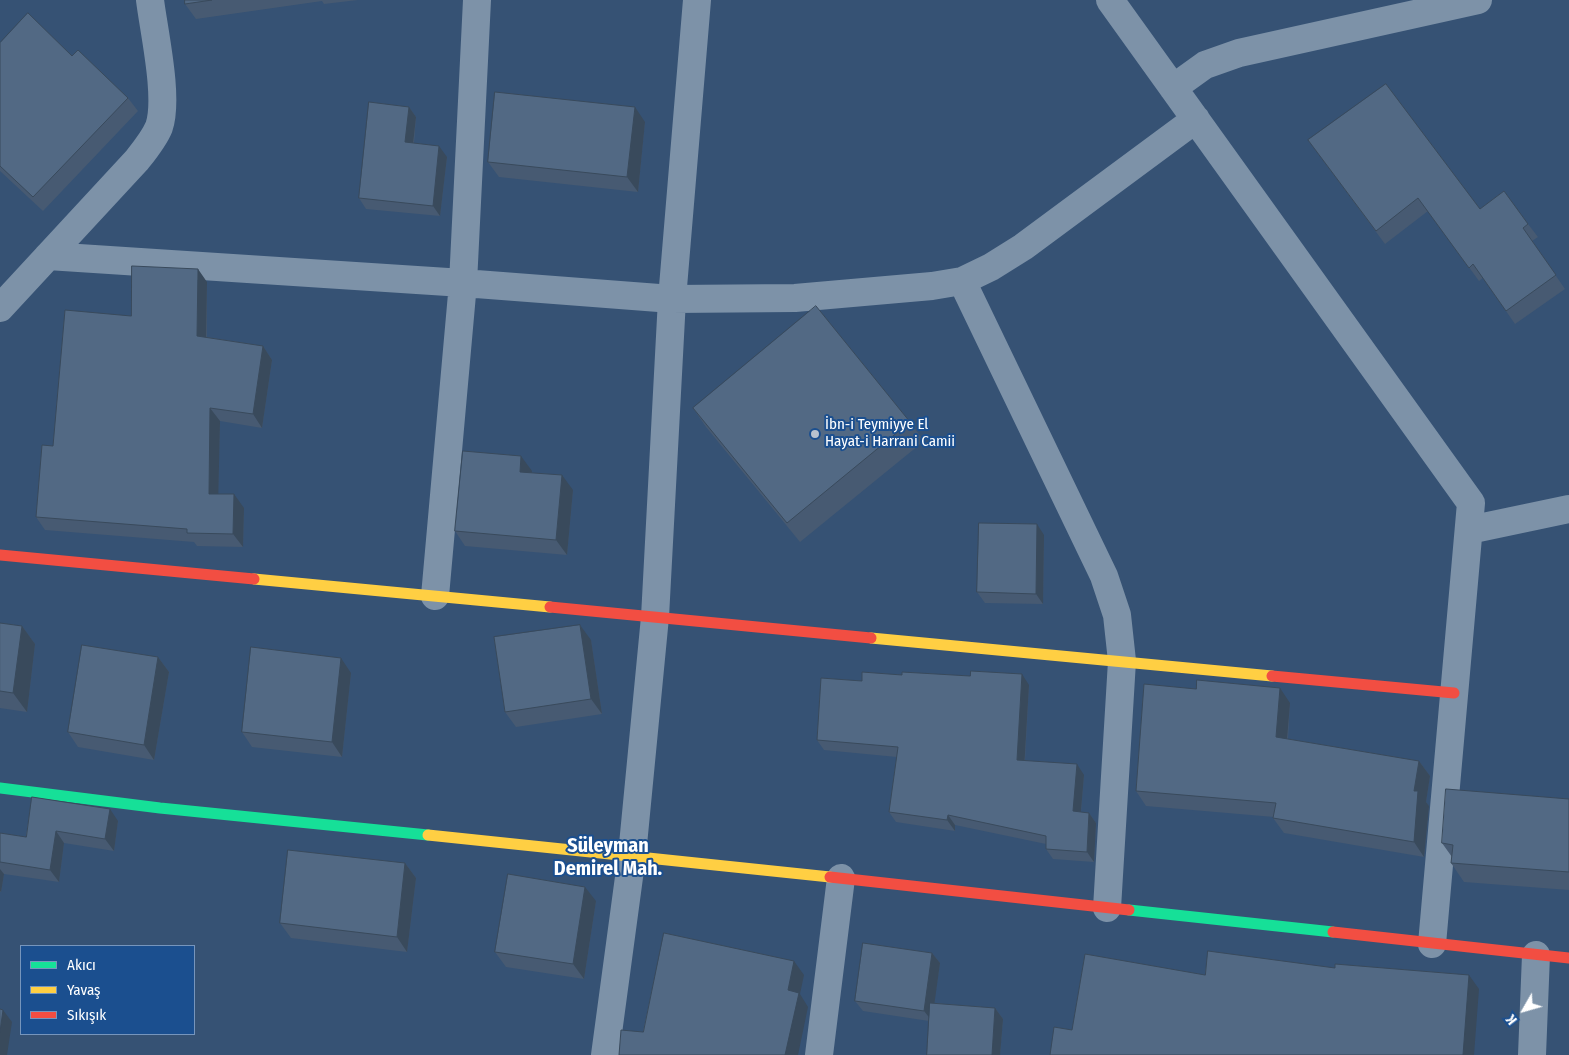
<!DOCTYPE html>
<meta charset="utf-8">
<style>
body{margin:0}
#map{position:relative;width:1569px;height:1055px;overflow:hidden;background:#365274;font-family:"Fira Sans Condensed",sans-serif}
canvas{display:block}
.legend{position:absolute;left:20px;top:945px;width:175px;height:90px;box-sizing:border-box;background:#1b4f8f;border:1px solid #7695bc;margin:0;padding:6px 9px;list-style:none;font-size:15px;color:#fff}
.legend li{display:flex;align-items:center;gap:10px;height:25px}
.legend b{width:25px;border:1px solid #7695bc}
.north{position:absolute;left:1499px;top:985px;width:50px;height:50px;-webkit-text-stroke:4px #1b4f8f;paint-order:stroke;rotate:232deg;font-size:14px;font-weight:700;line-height:20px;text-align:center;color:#fff}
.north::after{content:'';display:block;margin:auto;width:18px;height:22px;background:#fff;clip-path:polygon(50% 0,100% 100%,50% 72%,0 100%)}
</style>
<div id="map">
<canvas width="1569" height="1055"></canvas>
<ul class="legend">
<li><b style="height:6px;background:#16e098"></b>Akıcı</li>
<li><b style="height:6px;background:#ffcf43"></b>Yavaş</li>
<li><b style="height:6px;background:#f24e42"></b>Sıkışık</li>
</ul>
<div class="north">K</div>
</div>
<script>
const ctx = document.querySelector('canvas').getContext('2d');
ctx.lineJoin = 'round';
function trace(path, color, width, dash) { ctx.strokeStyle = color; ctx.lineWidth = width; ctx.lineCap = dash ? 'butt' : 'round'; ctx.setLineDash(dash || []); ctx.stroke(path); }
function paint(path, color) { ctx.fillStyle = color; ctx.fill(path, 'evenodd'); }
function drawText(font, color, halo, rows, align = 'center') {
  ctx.font = font + ' "Fira Sans Condensed",sans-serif'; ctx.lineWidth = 4; ctx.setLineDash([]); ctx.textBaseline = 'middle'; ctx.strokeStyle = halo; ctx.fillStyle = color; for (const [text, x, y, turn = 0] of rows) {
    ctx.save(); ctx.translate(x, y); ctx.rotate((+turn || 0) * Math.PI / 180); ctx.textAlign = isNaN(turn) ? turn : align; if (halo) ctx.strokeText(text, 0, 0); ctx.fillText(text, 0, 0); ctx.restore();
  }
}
const street = new Path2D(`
 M 1110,0 L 1471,503 L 1432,944
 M 1173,88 L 1205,65 L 1239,53 L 1478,0
 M 48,256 L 463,283 L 672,299 L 795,298 L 932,286 L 962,281 L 991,267 L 1023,247 L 1196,119
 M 962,281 L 1104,576 L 1117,615 L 1122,661 L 1107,908
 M 0,308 L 137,160 C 145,150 154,139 159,127 C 169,98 154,32 150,0
 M 1469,530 L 1569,509
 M 435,596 L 463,283 L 477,0
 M 605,1055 L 632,855 L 655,617 L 672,299 L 697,0
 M 819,1055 L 841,878
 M 1532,1055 L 1536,955`);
const fast = new Path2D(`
 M 0,788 L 160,808 L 428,835
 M 1129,910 L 1333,932`);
const slow = new Path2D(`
 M 254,579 L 550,607
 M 871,638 L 1272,676
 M 428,835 L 830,877`);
const jam = new Path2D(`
 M 0,555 L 254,579
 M 550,607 L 871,638
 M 1272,676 L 1454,693
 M 830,877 L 1129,910
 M 1333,932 L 1569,958`);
const wall = new Path2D(`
 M 185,0 L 358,0 L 324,4 L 322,1 L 196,19 L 185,4 Z
 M 0,43 L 72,56 L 128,98 L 138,111 L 43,211 L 0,171 Z
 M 409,107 L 416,117 L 414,143 L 447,157 L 440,216 L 366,209 L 359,198 Z
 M 645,122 L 638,192 L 499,177 L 488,162 Z
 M 1308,140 L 1480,209 L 1528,224 L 1538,237 L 1532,241 L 1565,289 L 1515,324 L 1483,278 L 1479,281 L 1428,211 L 1385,244 Z
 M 207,282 L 207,337 L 263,346 L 272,360 L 262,428 L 220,421 L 218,494 L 244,508 L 243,547 L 197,546 L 194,542 L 45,530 L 36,517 L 53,446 L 131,316 Z
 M 693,408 L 910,422 L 924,441 L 800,542 L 706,427 Z
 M 532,471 L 532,473 L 573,490 L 567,555 L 465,546 L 455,531 Z
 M 1044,535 L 1043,604 L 985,603 L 977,592 Z
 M 0,623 L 22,626 L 35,644 L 27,712 L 0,708 Z
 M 591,640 L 602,714 L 516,727 L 505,712 Z
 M 158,657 L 169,672 L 154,760 L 78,747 L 68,732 Z
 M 351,673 L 342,757 L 252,747 L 242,732 Z
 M 862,681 L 1029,685 L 1025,761 L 1084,775 L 1081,812 L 1089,813 L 1096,823 L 1094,862 L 1053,859 L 1046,849 L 1046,844 L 955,825 L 955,831 L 896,822 L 889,812 L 897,757 L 824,750 L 817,740 Z
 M 1290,703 L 1288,739 L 1419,761 L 1430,776 L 1426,802 L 1429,806 L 1424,857 L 1284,833 L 1273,818 L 1274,817 L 1146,806 L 1136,791 Z
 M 32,797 L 118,821 L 114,851 L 64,843 L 59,882 L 4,874 L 1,892 L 0,892 L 0,833 L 26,837 Z
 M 1569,799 L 1569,890 L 1464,882 L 1451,863 L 1452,857 L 1442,843 Z
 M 405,863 L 416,878 L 407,952 L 291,938 L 280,923 Z
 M 596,901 L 584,979 L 506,967 L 495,952 Z
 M 932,953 L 940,963 L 934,1003 L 995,1008 L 1003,1019 L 1000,1055 L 927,1055 L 929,1021 L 863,1011 L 855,1001 Z`);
const shadedWall = new Path2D(`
 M 409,107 L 416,117 L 412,153 L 405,142 Z
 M 635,107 L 645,122 L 638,192 L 627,177 Z
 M 439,146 L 447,157 L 440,216 L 433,206 Z
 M 198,269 L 207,282 L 206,349 L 197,336 Z
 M 263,346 L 272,360 L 262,428 L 253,414 Z
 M 210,408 L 220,421 L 218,507 L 209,494 Z
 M 521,456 L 532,471 L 530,487 L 520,472 Z
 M 562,475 L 573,490 L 567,555 L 556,540 Z
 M 234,494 L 244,508 L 243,547 L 233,534 Z
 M 1037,524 L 1044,535 L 1043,604 L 1036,594 Z
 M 580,625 L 591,640 L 602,714 L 591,699 Z
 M 22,626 L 35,644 L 27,712 L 13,693 Z
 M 158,657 L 169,672 L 154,760 L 144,745 Z
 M 341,658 L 351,673 L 342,757 L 332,742 Z
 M 1022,674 L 1029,685 L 1024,770 L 1017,760 Z
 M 1280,688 L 1290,703 L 1286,752 L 1276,737 Z
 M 1419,761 L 1430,776 L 1426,802 L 1429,806 L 1424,857 L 1414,842 L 1414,791 Z
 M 1077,764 L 1084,775 L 1080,822 L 1073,811 Z
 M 110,809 L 118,821 L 114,851 L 105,839 Z
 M 1089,813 L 1096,823 L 1094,862 L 1087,852 Z
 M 948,815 L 955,825 L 955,831 L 947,820 Z
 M 56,831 L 64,843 L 59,882 L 50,870 Z
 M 405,863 L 416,878 L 407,952 L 397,937 Z
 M 0,869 L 4,874 L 1,892 L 0,891 Z
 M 585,887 L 596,901 L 584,979 L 573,964 Z
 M 932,953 L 940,963 L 932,1021 L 924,1011 Z
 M 794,961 L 804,975 L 800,994 L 808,1007 L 798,1055 L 785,1055 L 788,990 Z
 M 1469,975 L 1479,989 L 1474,1055 L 1463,1055 Z
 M 995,1008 L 1003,1019 L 1000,1055 L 992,1055 Z
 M 3,1010 L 12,1022 L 7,1055 L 0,1055 L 0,1032 Z`);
const building = new Path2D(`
 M 185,0 L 212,0 L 185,4 Z
 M 28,13 L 72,56 L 78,50 L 128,98 L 33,197 L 0,166 L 0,43 Z
 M 1386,84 L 1480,209 L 1504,191 L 1528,224 L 1523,228 L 1556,275 L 1506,311 L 1473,264 L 1469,268 L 1418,198 L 1376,231 L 1308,140 Z
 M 495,92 L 635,107 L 627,177 L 488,162 Z
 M 369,102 L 409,107 L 405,142 L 439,146 L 433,206 L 359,198 Z
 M 132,266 L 198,269 L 197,336 L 263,346 L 253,414 L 210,408 L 209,494 L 234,494 L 233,534 L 187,533 L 187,529 L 36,517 L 42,445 L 53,446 L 65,310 L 131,316 Z
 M 816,306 L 910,422 L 787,523 L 693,408 Z
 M 463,451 L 521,456 L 520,472 L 562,475 L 556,540 L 455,531 Z
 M 979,523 L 1037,524 L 1036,594 L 977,592 Z
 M 0,623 L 22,626 L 13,693 L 0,691 Z
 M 580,625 L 591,699 L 505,712 L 494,637 Z
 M 82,645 L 158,657 L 144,745 L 68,732 Z
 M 251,647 L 341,658 L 332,742 L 242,732 Z
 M 971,671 L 1022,674 L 1017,760 L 1077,764 L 1073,811 L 1089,813 L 1087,852 L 1046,849 L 1046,836 L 948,815 L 947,820 L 889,812 L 898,747 L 817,740 L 821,678 L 862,681 L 862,672 L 902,675 L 902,672 L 970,676 Z
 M 1197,680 L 1280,688 L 1276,737 L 1419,761 L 1414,791 L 1418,791 L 1414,842 L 1273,818 L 1276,803 L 1136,791 L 1144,684 L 1196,689 Z
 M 1446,789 L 1569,799 L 1569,872 L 1451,863 L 1453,845 L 1442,843 Z
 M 32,797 L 110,809 L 105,839 L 56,831 L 50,870 L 0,862 L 0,833 L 26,837 Z
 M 288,850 L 405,863 L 397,937 L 280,923 Z
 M 508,874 L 585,887 L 573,964 L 495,952 Z
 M 664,933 L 794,961 L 788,990 L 799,993 L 785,1055 L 619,1055 L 621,1030 L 643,1032 Z
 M 863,943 L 932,953 L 924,1011 L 855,1001 Z
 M 1208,951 L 1335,968 L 1335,964 L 1469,975 L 1463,1055 L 1050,1055 L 1054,1027 L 1072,1030 L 1085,954 L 1205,975 Z
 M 930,1003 L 995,1008 L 992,1055 L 927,1055 Z
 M 0,1009 L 3,1010 L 0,1032 Z`);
const markers = [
 [815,434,5,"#b9c2ce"]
];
const poiNames = [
 ["İbn-i Teymiyye El",825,425],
 ["Hayat-i Harrani Camii",825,442]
];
const districtNames = [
 ["Süleyman",608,846],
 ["Demirel Mah.",608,869]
];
trace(street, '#7d92a8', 28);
trace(fast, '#16e098', 11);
trace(slow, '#ffcf43', 11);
trace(jam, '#f24e42', 11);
paint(wall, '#475a72');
paint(shadedWall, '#394a5c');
paint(building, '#526984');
trace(building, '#394a5c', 1);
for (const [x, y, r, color] of markers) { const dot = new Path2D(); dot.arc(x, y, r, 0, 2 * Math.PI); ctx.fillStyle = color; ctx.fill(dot); trace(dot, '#1b4f8f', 2); }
drawText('15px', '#fff', '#1b4f8f', poiNames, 'left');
drawText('bold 20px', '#fff', '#1b4f8f', districtNames);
</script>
